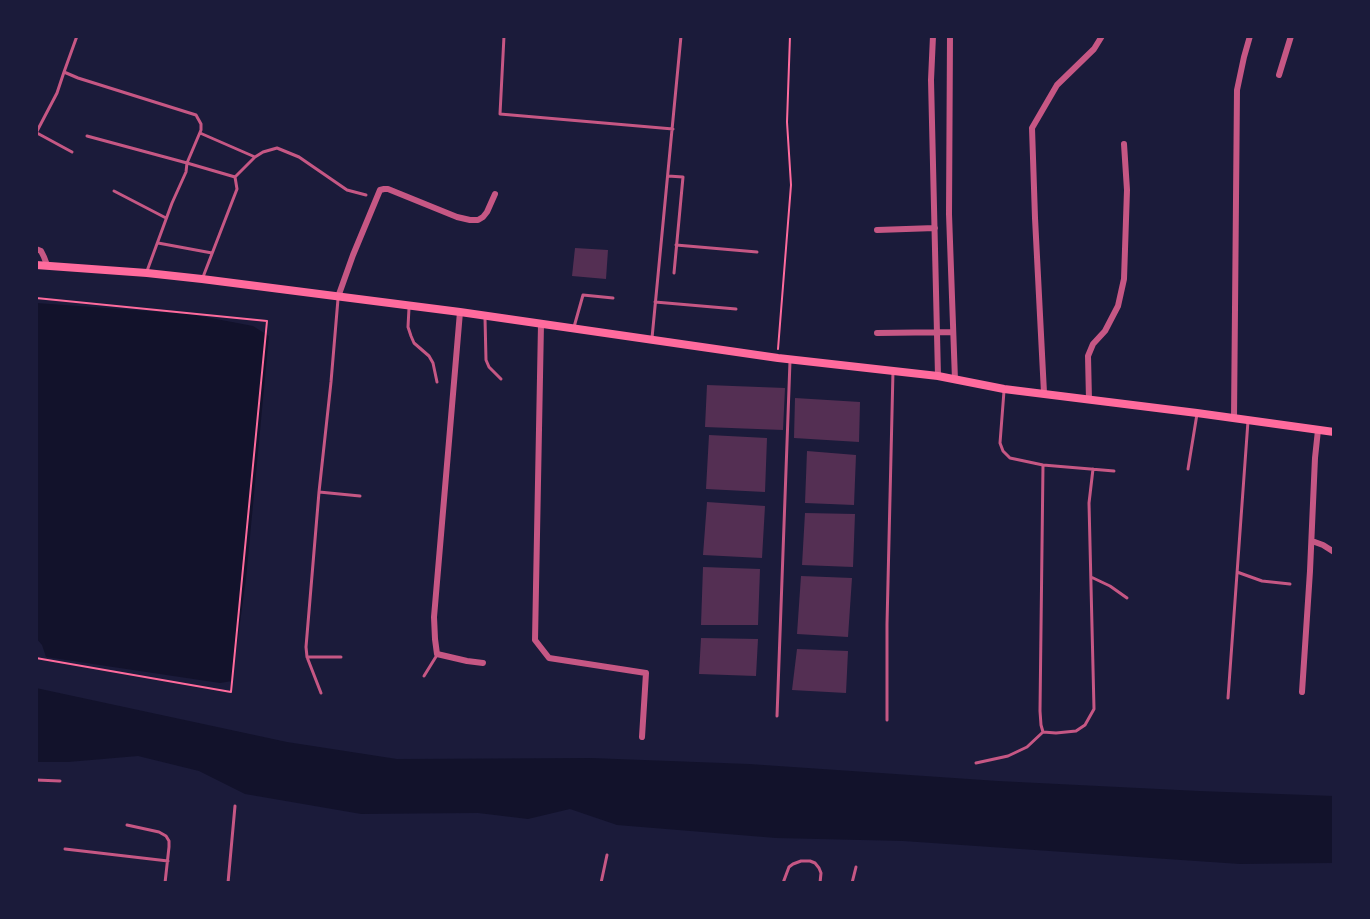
<!DOCTYPE html>
<style>
body{margin:0}
#map{position:relative;width:1370px;height:919px;overflow:hidden;background:#1b1b3a;font-family:"Source Serif 4",serif}
canvas{display:block}
.frame{position:absolute;inset:0;border:38px solid #1b1b3a;pointer-events:none}
</style>
<div id="map">
<canvas width="1370" height="919"></canvas>
<div class="frame"></div>
</div>
<script>
const c = document.querySelector('canvas').getContext('2d');
c.lineJoin = 'round';
function fill(path, color) {
  c.fillStyle = color;
  c.fill(path, 'evenodd');
}
function poly(rows) {
  const path = new Path2D();
  for (const r of rows) {
    path.moveTo(r[0], r[1]);
    for (let i = 2; i < r.length; i += 2) path.lineTo(r[i], r[i + 1]);
  }
  return path;
}
function trace(path, color, width, dash) {
  c.strokeStyle = color;
  c.lineWidth = width;
  c.lineCap = dash ? 'butt' : 'round';
  c.setLineDash(dash || []);
  c.stroke(path);
}
const water = poly([
 [36,303,190,314,253,326,269,336,246,579,232,681,220,683,46,657,42,645,36,638],
 [36,688,287,742,397,759,591,758,749,764,998,781,1199,791,1334,796,1334,863,1240,864,903,841,776,838,617,825,570,809,528,819,478,813,361,814,245,794,199,771,138,756,68,762,36,762]
]);
const building = poly([
 [575,248,608,250,606,279,572,276],
 [707,385,785,388,783,430,705,427],
 [795,398,860,402,859,442,794,438],
 [709,435,767,438,765,492,706,489],
 [807,451,856,455,854,505,805,503],
 [707,502,765,506,762,558,703,555],
 [805,513,855,514,853,567,802,565],
 [703,567,760,569,758,625,701,625],
 [801,576,852,578,848,637,797,634],
 [701,638,758,639,756,676,699,674],
 [797,649,848,651,846,693,792,690]
]);
const path = poly([
 [36,298,267,321,231,692,36,658],
 [778,349,791,185,787,122,790,36]
]);
const service = poly([
 [504,36,500,114,673,129],
 [64,72,78,78,196,115,201,124,201,130,187,163,186,172,172,203,147,271],
 [36,133,57,93,64,72,77,36],
 [37,133,72,152],
 [200,133,255,157],
 [87,136,187,163,235,177],
 [668,176,683,177,674,273],
 [114,191,166,218],
 [158,243,212,253],
 [676,245,757,252],
 [203,277,237,189,235,177,255,157,263,152,277,148,299,157,347,190,366,195],
 [655,302,736,309],
 [409,308,408,327,411,336,414,343,429,356,433,363,437,382],
 [485,318,486,360,489,367,501,379],
 [574,327,583,295,613,298],
 [652,338,681,36],
 [1004,391,1000,443,1003,451,1010,458,1043,465,1114,471],
 [1043,465,1040,711,1041,725,1043,732,1056,733,1076,731,1085,725,1094,709,1089,503,1093,469],
 [1188,469,1197,414],
 [319,492,360,496],
 [1237,572,1262,581,1290,584],
 [1091,577,1110,586,1127,598],
 [307,657,341,657],
 [424,676,437,655],
 [321,693,307,657,306,647,319,492,331,382,338,299],
 [1228,698,1248,421],
 [777,716,790,361],
 [887,720,887,624,893,371],
 [976,763,1008,756,1027,747,1043,732],
 [36,780,60,781],
 [127,825,159,832,166,836,169,841,169,847,165,883],
 [65,849,168,861],
 [228,883,235,806],
 [601,883,607,855],
 [783,883,789,867,793,864,801,861,810,861,815,863,819,868,821,873,820,883],
 [852,883,856,867]
]);
const minor = poly([
 [933,36,931,80,938,376],
 [950,36,949,214,955,380],
 [1279,75,1291,36],
 [877,230,935,228],
 [36,249,41,251,44,257,47,265],
 [338,297,353,255,380,190,384,189,388,189,457,217,470,220,478,220,483,217,487,212,495,194],
 [460,312,434,617,435,639,437,654,467,661,483,663],
 [541,324,535,640,549,658,646,673,642,737],
 [877,333,953,332],
 [1044,393,1035,218,1032,128,1057,85,1094,49,1102,36],
 [1089,400,1088,356,1093,344,1105,331,1118,306,1124,279,1127,190,1124,144],
 [1234,418,1237,90,1244,57,1250,36],
 [1312,541,1323,545,1334,552],
 [1302,692,1310,571,1315,458,1318,430]
]);
const secondary = poly([
 [36,265,147,273,202,279,460,312,778,358,938,376,1004,389,1197,413,1334,432]
]);
fill(water, '#12122b');
fill(building, '#542f53');
trace(path, '#ff6b9d', 2);
trace(service, '#c65784', 3);
trace(minor, '#c65784', 6);
trace(secondary, '#ff6b9d', 8);
</script>
